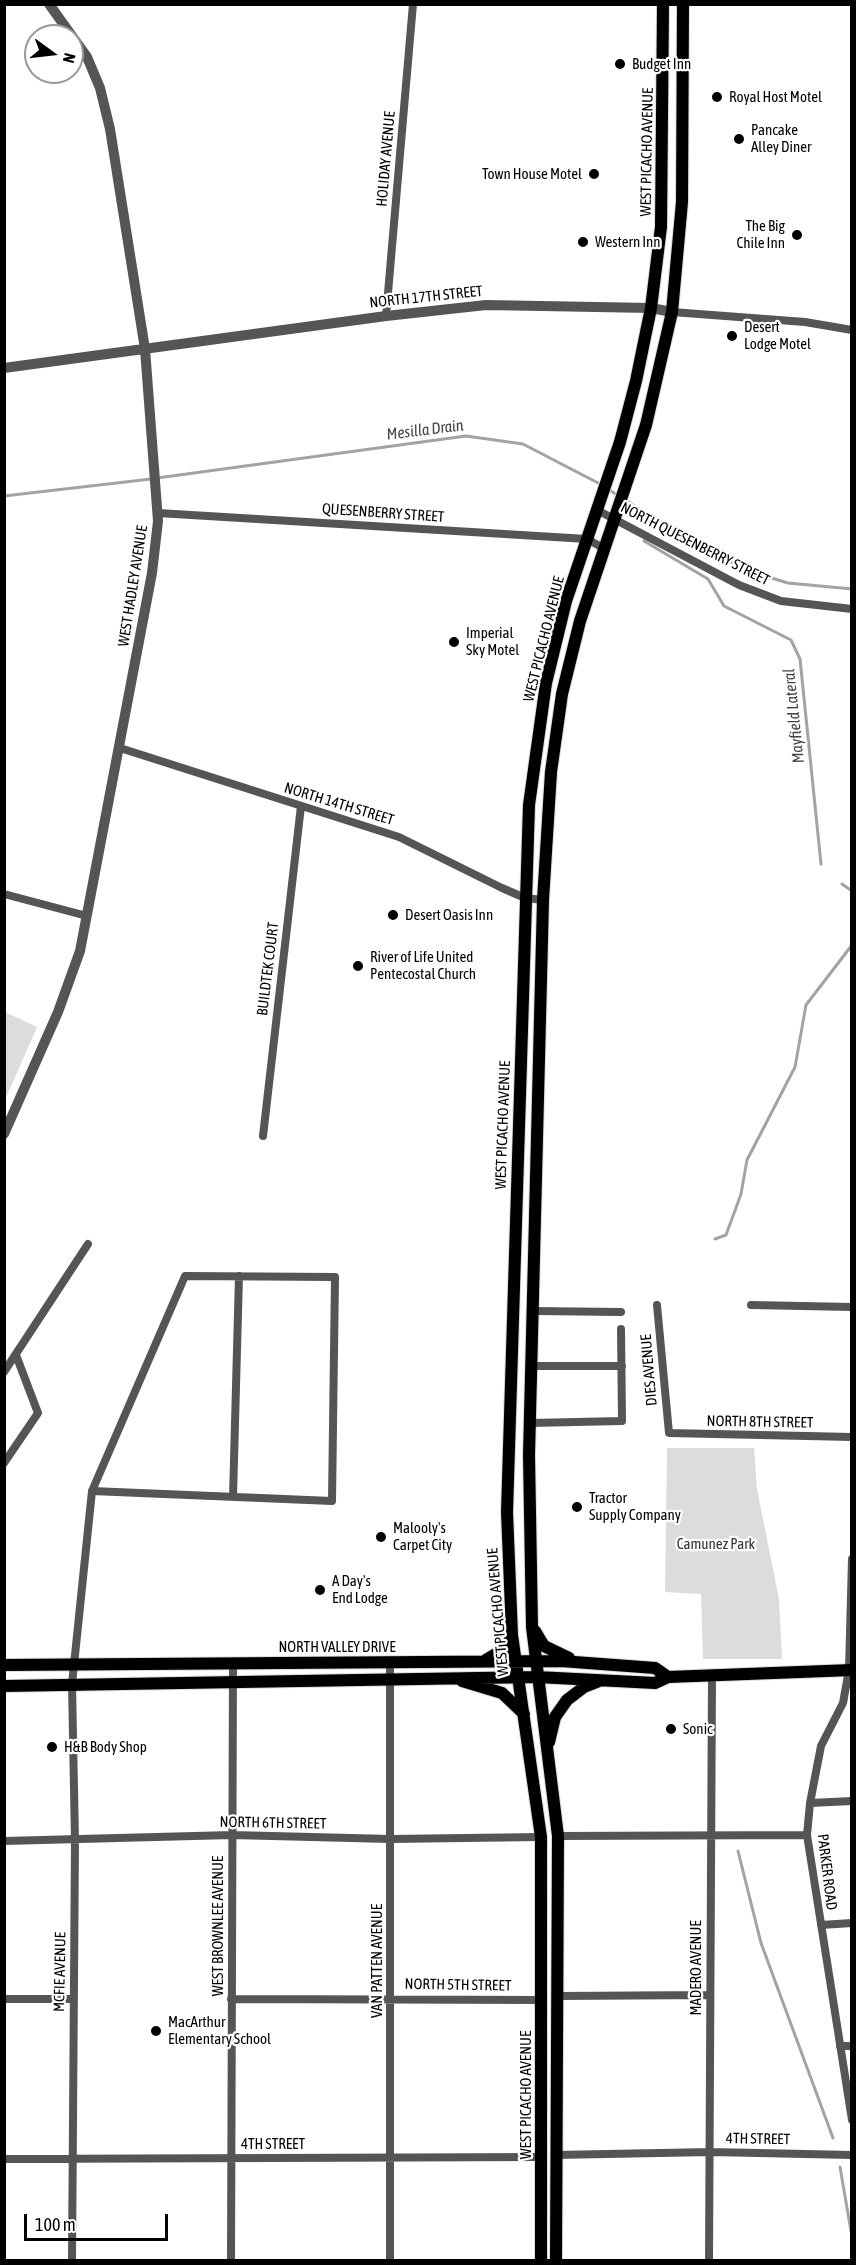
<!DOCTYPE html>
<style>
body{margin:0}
#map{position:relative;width:856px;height:2265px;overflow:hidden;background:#fff;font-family:"Asap Condensed",sans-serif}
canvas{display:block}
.frame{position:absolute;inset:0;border:6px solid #000;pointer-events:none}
.north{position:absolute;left:24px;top:24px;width:60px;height:60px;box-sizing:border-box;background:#fff;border:2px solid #999;border-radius:50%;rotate:105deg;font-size:16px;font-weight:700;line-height:24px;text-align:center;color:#000}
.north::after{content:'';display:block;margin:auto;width:21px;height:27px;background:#000;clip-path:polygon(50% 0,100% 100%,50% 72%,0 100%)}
.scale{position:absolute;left:24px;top:2214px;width:144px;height:27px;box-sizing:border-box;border:3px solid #000;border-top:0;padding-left:8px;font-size:18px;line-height:21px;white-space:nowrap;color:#000;-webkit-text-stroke:4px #fff;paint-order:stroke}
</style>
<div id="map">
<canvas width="856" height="2265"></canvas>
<div class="frame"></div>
<div class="north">N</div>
<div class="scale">100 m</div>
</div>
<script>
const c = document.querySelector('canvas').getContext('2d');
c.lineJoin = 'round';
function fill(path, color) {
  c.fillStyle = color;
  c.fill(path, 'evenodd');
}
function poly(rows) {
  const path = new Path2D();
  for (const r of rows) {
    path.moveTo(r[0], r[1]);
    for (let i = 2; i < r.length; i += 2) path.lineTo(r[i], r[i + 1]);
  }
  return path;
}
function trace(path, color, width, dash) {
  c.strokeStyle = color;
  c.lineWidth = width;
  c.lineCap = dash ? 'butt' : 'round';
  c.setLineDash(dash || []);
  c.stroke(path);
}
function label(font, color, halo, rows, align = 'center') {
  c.font = font + ' "Asap Condensed",sans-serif';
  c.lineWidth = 4.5;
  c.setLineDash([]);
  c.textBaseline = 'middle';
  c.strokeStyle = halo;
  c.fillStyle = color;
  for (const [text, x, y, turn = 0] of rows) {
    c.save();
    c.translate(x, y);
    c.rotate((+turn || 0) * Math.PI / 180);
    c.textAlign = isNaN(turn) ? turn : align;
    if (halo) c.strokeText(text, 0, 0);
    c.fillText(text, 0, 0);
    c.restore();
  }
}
const green = poly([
 [5,1012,37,1027,5,1100],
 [667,1448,754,1448,757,1489,779,1599,782,1659,703,1659,701,1594,665,1592]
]);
const stream = poly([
 [157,478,466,436,523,444,602,485],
 [608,489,620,497],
 [4,496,151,479],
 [625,500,708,551,752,572,788,583,852,589],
 [644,541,708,579,724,606,791,640,800,659,821,864],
 [842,884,852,891],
 [715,1239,726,1235,741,1194,747,1160,795,1067,806,1005,852,945],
 [738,1851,761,1943,833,2138],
 [840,2167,852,2237]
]);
const minor = poly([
 [672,312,805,322,852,330],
 [386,316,413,4],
 [597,510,739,585,781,601,852,609],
 [158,513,587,539,605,549],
 [120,748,399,837,502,888,525,898,543,900],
 [4,894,87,916],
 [263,1136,301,806],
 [657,1305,669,1433,852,1437],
 [751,1305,852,1307],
 [533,1311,621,1312],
 [532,1366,622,1366],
 [4,1372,88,1244],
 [530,1423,622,1421,621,1329],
 [4,1463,38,1413,16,1355],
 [233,1497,239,1276],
 [852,1559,849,1670,843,1703,821,1746,810,1803,807,1835,852,2120],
 [390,1661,390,2260],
 [810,1803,852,1801],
 [558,1836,807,1835],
 [4,1841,232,1835,390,1839,541,1837],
 [821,1925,852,1923],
 [558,1996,709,1995],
 [4,1999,73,1999],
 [231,1999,541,2000],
 [840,2046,852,2046],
 [555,2155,711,2152,852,2155],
 [4,2159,541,2157],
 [72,2260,75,1841,72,1684,92,1491,185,1276,335,1277,332,1501,92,1491],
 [231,2260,233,1663],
 [709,2260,712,1676]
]);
const tertiary = poly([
 [4,368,386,316,486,305,651,308,672,312],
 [4,1134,58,1012,80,951,152,573,158,521,145,349,110,129,100,88,87,57,49,4]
]);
const primary = poly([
 [535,1631,544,1646,569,1658],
 [486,1660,506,1648,512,1635],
 [4,1665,561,1661,655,1668,668,1677],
 [462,1681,502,1693,524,1714],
 [4,1686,537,1677,655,1683,668,1677,852,1670],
 [549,1742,555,1717,567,1700,584,1687,597,1682],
 [541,2260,541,1837,512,1635,507,1512,529,805,546,683,566,601,620,442,636,381,651,308,661,227,663,4],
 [556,2260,558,1836,532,1627,529,1455,543,900,551,772,562,694,580,621,646,425,672,312,682,202,683,4]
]);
const markers = [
 [620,64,6,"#000"],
 [717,97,6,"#000"],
 [739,139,6,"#000"],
 [594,174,6,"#000"],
 [797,235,6,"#000"],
 [583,242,6,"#000"],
 [732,336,6,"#000"],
 [454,642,6,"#000"],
 [393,915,6,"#000"],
 [358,966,6,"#000"],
 [577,1507,6,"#000"],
 [381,1537,6,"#000"],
 [320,1590,6,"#000"],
 [671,1729,6,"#000"],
 [52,1747,6,"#000"],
 [156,2031,6,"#000"]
];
const poiNames = [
 ["Budget Inn",632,64],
 ["Royal Host Motel",729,97],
 ["Pancake",751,130],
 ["Alley Diner",751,147],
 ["Town House Motel",582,174,"right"],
 ["The Big",785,226,"right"],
 ["Chile Inn",785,243,"right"],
 ["Western Inn",595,242],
 ["Desert",744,327],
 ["Lodge Motel",744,344],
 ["Imperial",466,633],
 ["Sky Motel",466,650],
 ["Desert Oasis Inn",405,915],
 ["River of Life United",370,957],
 ["Pentecostal Church",370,974],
 ["Tractor",589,1498],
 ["Supply Company",589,1515],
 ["Malooly's",393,1528],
 ["Carpet City",393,1545],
 ["A Day's",332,1581],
 ["End Lodge",332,1598],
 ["Sonic",683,1729],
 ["H&B Body Shop",64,1747],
 ["MacArthur",168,2022],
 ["Elementary School",168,2039]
];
const streetNames = [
 ["WEST PICACHO AVENUE",647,152,-89],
 ["HOLIDAY AVENUE",386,159,-85],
 ["NORTH 17TH STREET",426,297,-6],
 ["QUESENBERRY STREET",383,513,4],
 ["NORTH QUESENBERRY STREET",695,544,27],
 ["WEST HADLEY AVENUE",133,586,-81],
 ["WEST PICACHO AVENUE",544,639,-76],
 ["NORTH 14TH STREET",339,804,17],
 ["BUILDTEK COURT",268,969,-83],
 ["WEST PICACHO AVENUE",503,1125,-88],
 ["DIES AVENUE",649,1370,-95],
 ["NORTH 8TH STREET",760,1422,1],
 ["WEST PICACHO AVENUE",498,1612,-95],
 ["NORTH VALLEY DRIVE",337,1647],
 ["NORTH 6TH STREET",273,1823,1],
 ["PARKER ROAD",827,1872,83],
 ["WEST BROWNLEE AVENUE",218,1926,-90],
 ["VAN PATTEN AVENUE",377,1961,-90],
 ["MADERO AVENUE",696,1968,-90],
 ["MCFIE AVENUE",60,1972,-89],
 ["NORTH 5TH STREET",458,1985,1],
 ["WEST PICACHO AVENUE",526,2095,-90],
 ["4TH STREET",758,2139,1],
 ["4TH STREET",273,2144]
];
const parkNames = [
 ["Camunez Park",716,1544]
];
const waterNames = [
 ["Mesilla Drain",425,430,-7],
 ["Mayfield Lateral",794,716,-96]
];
fill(green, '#dcdcdc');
trace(stream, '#a3a3a3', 3);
trace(primary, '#dbdbdb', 14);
trace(minor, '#555', 8);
trace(tertiary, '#555', 10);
trace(primary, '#000', 12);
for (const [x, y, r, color] of markers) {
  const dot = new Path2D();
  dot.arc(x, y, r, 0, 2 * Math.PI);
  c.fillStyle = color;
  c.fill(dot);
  trace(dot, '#fff', 2);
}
label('15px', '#000', '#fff', poiNames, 'left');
label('15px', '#000', '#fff', streetNames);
label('15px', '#333', '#fff', parkNames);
label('italic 16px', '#444', '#fff', waterNames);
</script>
